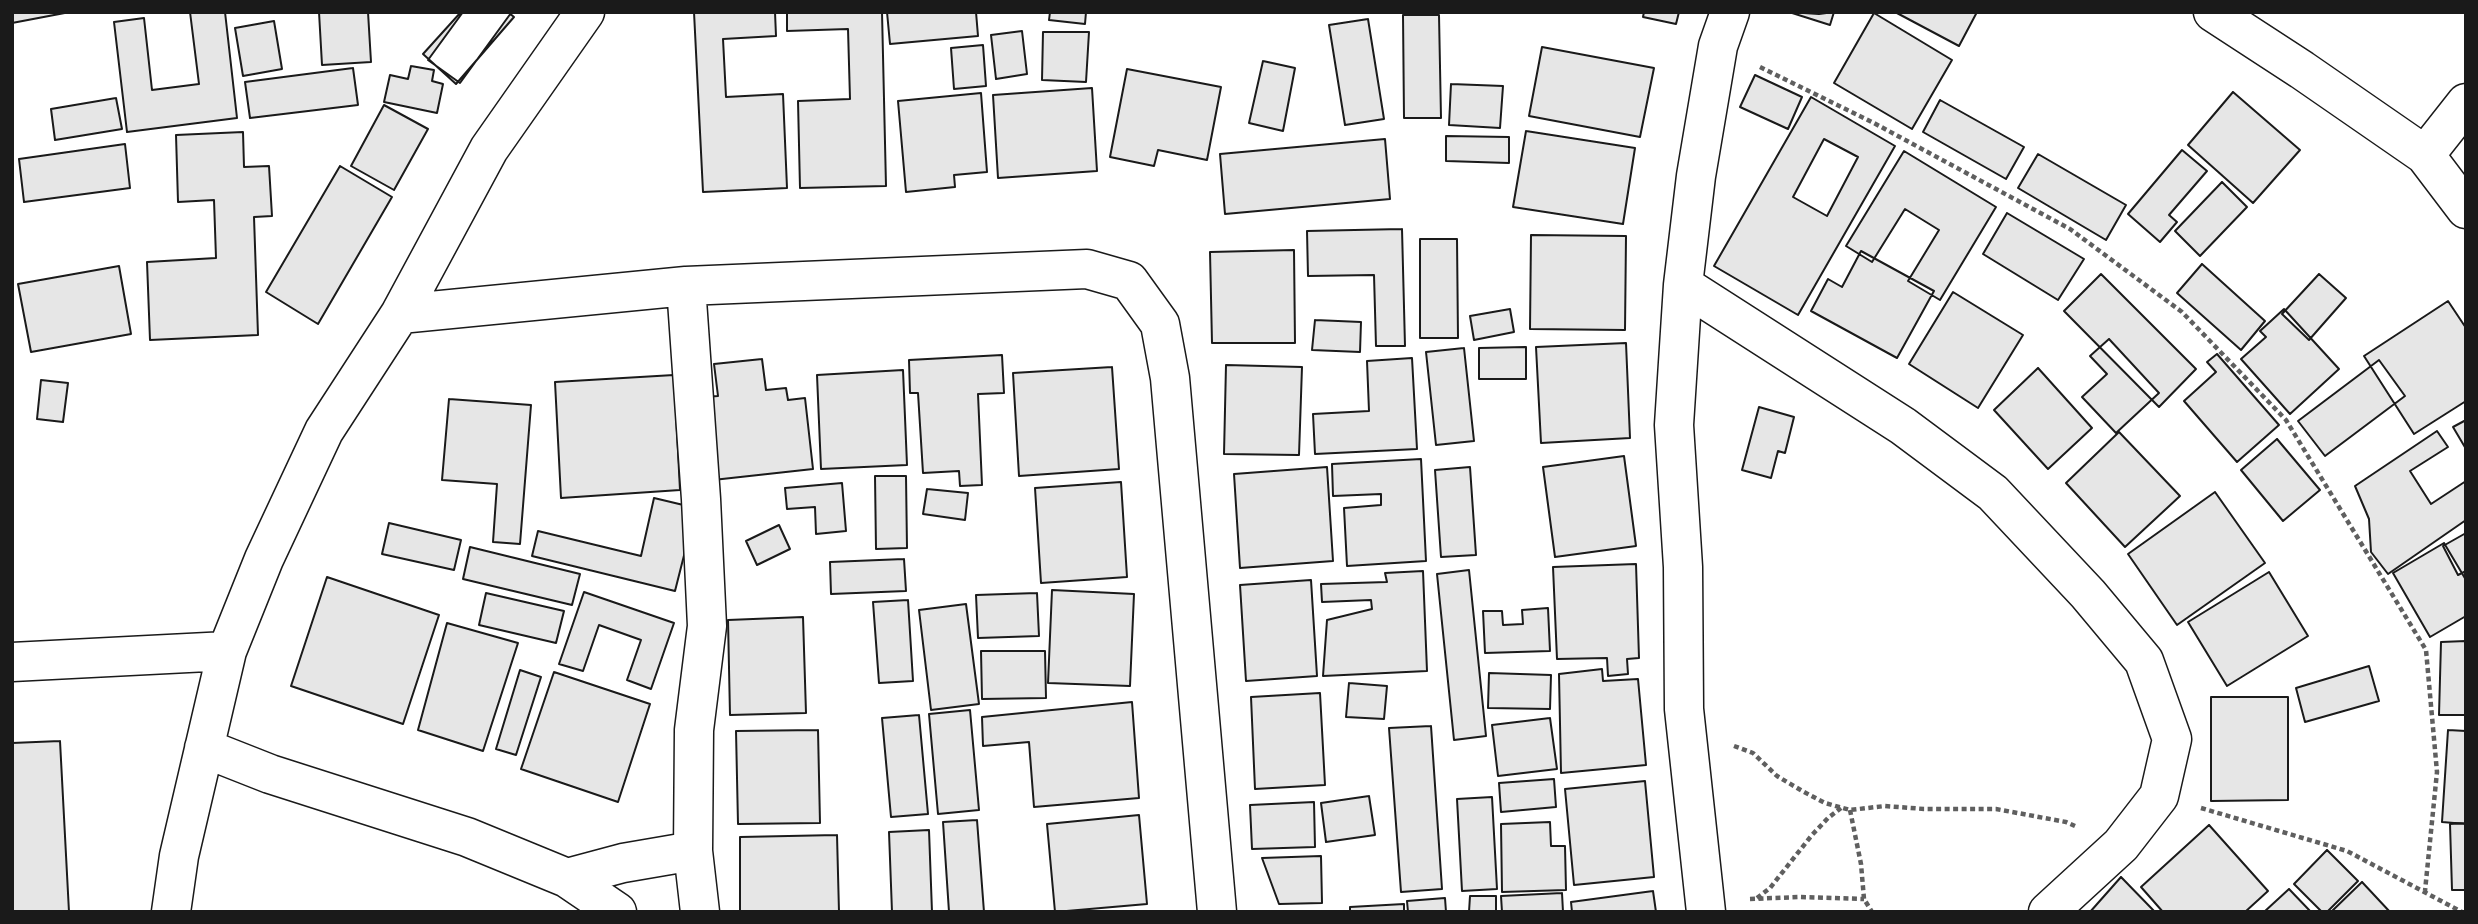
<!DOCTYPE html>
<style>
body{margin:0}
#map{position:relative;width:2478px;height:924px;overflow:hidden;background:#fff;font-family:"DejaVu Sans",sans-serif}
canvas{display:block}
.frame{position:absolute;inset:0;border:14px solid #1a1a1a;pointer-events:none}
</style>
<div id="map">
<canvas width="2478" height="924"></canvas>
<div class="frame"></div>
</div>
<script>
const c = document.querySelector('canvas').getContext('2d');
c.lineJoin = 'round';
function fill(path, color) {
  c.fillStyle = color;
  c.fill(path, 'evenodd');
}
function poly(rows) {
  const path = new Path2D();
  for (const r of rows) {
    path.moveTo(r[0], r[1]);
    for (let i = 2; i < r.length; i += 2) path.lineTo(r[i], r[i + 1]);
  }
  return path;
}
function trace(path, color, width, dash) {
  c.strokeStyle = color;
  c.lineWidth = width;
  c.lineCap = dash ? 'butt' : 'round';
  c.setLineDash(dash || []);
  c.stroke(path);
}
const building = poly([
 [12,12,70,12,12,23,12,12],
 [190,12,225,12,237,118,127,132,114,22,144,18,152,90,199,84,190,12],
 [319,12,368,12,371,62,322,65,319,12],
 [461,12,508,12,514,17,456,84,423,54,461,12],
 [463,12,511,13,460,83,428,60,463,12],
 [694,12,775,12,776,36,723,39,726,97,783,94,787,188,703,192,694,12],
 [787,12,882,12,886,186,800,188,798,101,850,99,848,29,787,31,787,12],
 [887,12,976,12,978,36,890,44,887,12],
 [1050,12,1086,12,1085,24,1049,20,1050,12],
 [1644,12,1679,12,1676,24,1643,17,1644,12],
 [1789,12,1819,14,1834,12,1830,25,1789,12],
 [1895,12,1977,12,1959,46,1895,12],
 [1874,13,1952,60,1912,129,1834,83,1874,13],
 [1403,15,1439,15,1441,118,1404,118,1403,15],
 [1368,19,1384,119,1345,125,1329,25,1368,19],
 [274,21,282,69,243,76,235,28,274,21],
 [1022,31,1027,74,996,79,991,35,1022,31],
 [1043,32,1089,32,1086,82,1042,80,1043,32],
 [983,45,986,86,954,89,951,48,983,45],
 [1542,47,1654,68,1640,137,1529,116,1542,47],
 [1263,61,1295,68,1283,131,1249,123,1263,61],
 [411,66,434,70,432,81,443,84,437,113,384,102,390,75,408,79,411,66],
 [353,68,358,105,250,118,245,82,353,68],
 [1127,69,1221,87,1207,160,1158,150,1154,166,1110,157,1127,69],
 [1755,75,1802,97,1788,129,1740,107,1755,75],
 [1451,84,1503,86,1500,128,1449,125,1451,84],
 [1092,88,1097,171,998,178,993,95,1092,88],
 [2233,92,2300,150,2253,203,2188,145,2233,92],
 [981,93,987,172,954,175,955,187,906,192,898,101,981,93],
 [1811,97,1895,146,1798,315,1714,266,1811,97],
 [1824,139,1858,157,1827,216,1793,197,1824,139],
 [116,98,122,129,55,140,51,109,116,98],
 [1940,100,2024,147,2006,179,1923,132,1940,100],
 [384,105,428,129,394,190,351,166,384,105],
 [1526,131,1635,148,1623,224,1513,207,1526,131],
 [243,132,244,167,269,166,272,216,254,217,258,335,150,340,147,262,216,258,214,200,178,202,176,135,243,132],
 [1446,136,1509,137,1509,163,1446,161,1446,136],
 [1385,139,1390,199,1225,214,1220,154,1385,139],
 [125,144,130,188,24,202,19,159,125,144],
 [2182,150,2207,171,2169,215,2177,222,2160,242,2128,214,2182,150],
 [1904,151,1996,207,1940,300,1908,281,1939,230,1905,209,1872,262,1846,246,1904,151],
 [2038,154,2126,205,2106,240,2018,188,2038,154],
 [340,166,392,197,318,324,266,292,340,166],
 [2222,182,2247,207,2200,256,2175,231,2222,182],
 [2007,213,2084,259,2058,300,1983,254,2007,213],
 [1402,229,1405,346,1376,346,1374,275,1308,276,1307,231,1402,229],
 [1531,235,1626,236,1625,330,1530,329,1531,235],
 [1420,239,1457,239,1458,338,1420,338,1420,239],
 [1294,250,1295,343,1212,343,1210,252,1294,250],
 [1861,251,1934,291,1897,358,1811,311,1828,279,1842,287,1861,251],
 [2202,264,2265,321,2241,350,2177,293,2202,264],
 [119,266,131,334,31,352,18,284,119,266],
 [2101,274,2196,369,2159,407,2064,311,2101,274],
 [2319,274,2346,298,2309,340,2282,314,2319,274],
 [1953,292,2023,335,1978,408,1909,364,1953,292],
 [2448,301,2466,328,2466,401,2414,434,2364,356,2448,301],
 [1510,309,1514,332,1474,340,1470,316,1510,309],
 [2284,309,2339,369,2290,414,2241,359,2266,337,2260,331,2284,309],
 [1315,320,1361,322,1360,352,1312,350,1315,320],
 [2109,339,2159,393,2116,433,2082,397,2107,374,2090,356,2109,339],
 [1626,343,1630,438,1541,443,1536,347,1626,343],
 [1526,347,1526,379,1479,379,1479,348,1526,347],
 [1464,348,1474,441,1436,445,1426,352,1464,348],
 [2217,354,2279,425,2237,462,2184,401,2216,372,2207,362,2217,354],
 [1002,355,1004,393,978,394,982,485,960,486,959,471,923,473,918,393,910,393,909,360,1002,355],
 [1412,358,1417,449,1315,454,1313,414,1369,411,1367,361,1412,358],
 [762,359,766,390,786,388,788,400,805,398,813,469,713,480,704,397,718,396,714,364,762,359],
 [2379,360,2405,396,2325,456,2298,421,2379,360],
 [1226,365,1302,367,1299,455,1224,454,1226,365],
 [1112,367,1119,469,1019,476,1013,373,1112,367],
 [2038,368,2092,428,2048,469,1994,410,2038,368],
 [903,370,907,465,821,469,817,375,903,370],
 [674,375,680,490,561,498,555,382,674,375],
 [41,380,68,383,63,422,37,419,41,380],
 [449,399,531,405,520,544,493,542,497,484,442,480,449,399],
 [1759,407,1794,417,1785,453,1778,451,1771,478,1742,470,1759,407],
 [2466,420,2466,449,2453,427,2466,420],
 [2437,431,2448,447,2410,471,2431,504,2466,481,2466,520,2388,574,2371,552,2369,519,2355,486,2437,431],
 [2119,432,2180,496,2125,547,2066,483,2119,432],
 [2277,439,2320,490,2283,521,2241,470,2277,439],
 [1624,456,1636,546,1555,557,1543,467,1624,456],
 [1421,459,1426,561,1347,566,1344,508,1381,505,1381,494,1333,496,1332,464,1421,459],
 [1327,467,1333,561,1240,568,1234,474,1327,467],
 [1470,467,1476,555,1441,557,1435,470,1470,467],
 [875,476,906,476,907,548,876,549,875,476],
 [1121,482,1127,577,1041,583,1035,488,1121,482],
 [842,483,846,531,816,534,815,507,787,509,785,488,842,483],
 [927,489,968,493,965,520,923,514,927,489],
 [2215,492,2265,563,2177,625,2128,554,2215,492],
 [654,498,696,508,675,591,532,556,538,531,641,556,654,498],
 [389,523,461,540,454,570,382,554,389,523],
 [779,525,790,549,757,565,746,541,779,525],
 [2466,533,2466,571,2458,575,2443,546,2466,533],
 [2444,543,2466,580,2466,616,2430,637,2393,573,2444,543],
 [470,547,580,574,572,605,463,579,470,547],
 [904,559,906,591,831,594,830,562,904,559],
 [1636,564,1639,658,1627,659,1628,674,1608,676,1607,658,1557,659,1553,567,1636,564],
 [1469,570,1486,736,1454,740,1437,574,1469,570],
 [1423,571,1427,671,1323,676,1327,620,1372,609,1371,600,1322,602,1321,584,1387,582,1385,573,1423,571],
 [2269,572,2308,636,2227,686,2188,622,2269,572],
 [327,577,439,615,403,724,291,686,327,577],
 [1311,580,1317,676,1246,681,1240,585,1311,580],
 [1052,590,1134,594,1130,686,1048,683,1052,590],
 [584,592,674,623,651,689,627,680,641,640,599,625,583,671,559,664,584,592],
 [486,593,564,611,556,643,479,625,486,593],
 [1037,593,1039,636,978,638,976,595,1037,593],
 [908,600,913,681,879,683,873,602,908,600],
 [966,604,979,704,931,710,919,610,966,604],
 [1548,608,1550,651,1485,653,1483,611,1502,611,1503,625,1523,624,1522,610,1548,608],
 [803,617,806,713,730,715,728,620,803,617],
 [447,623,518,643,483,751,418,730,447,623],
 [2466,641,2466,715,2439,715,2441,642,2466,641],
 [981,651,1045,651,1046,698,982,699,981,651],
 [2369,666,2379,701,2305,722,2296,688,2369,666],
 [1602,669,1603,681,1638,679,1646,765,1561,773,1559,674,1602,669],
 [520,670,541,677,516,755,496,749,520,670],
 [554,672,650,704,618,802,521,769,554,672],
 [1489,673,1551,675,1550,709,1488,708,1489,673],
 [1349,683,1387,686,1384,719,1346,717,1349,683],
 [1320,693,1325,785,1255,789,1251,697,1320,693],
 [2211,697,2288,697,2288,800,2211,801,2211,697],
 [1132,702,1139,798,1034,807,1029,742,983,746,982,717,1132,702],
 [970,710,979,810,938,814,929,714,970,710],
 [919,715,928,814,891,817,882,718,919,715],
 [1550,718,1557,769,1498,776,1492,725,1550,718],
 [1431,726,1442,889,1401,892,1389,728,1431,726],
 [818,730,820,823,738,824,736,731,818,730],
 [2448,730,2466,731,2466,824,2442,822,2448,730],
 [60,741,69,912,12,912,12,743,60,741],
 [1554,779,1556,807,1501,812,1499,783,1554,779],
 [1645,781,1654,877,1574,885,1565,789,1645,781],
 [1369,796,1375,835,1326,842,1321,803,1369,796],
 [1492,797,1497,889,1462,891,1457,799,1492,797],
 [1314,802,1315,847,1252,849,1250,805,1314,802],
 [1139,815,1147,904,1055,912,1047,824,1139,815],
 [977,820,984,912,949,912,943,822,977,820],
 [1550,822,1551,846,1565,846,1566,890,1502,892,1501,824,1550,822],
 [2466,823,2466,890,2452,890,2450,824,2466,823],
 [2209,825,2268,891,2245,912,2163,912,2141,887,2209,825],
 [929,830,932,912,892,912,889,832,929,830],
 [837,835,839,912,740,912,740,837,837,835],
 [2327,850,2358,881,2327,912,2322,912,2294,884,2327,850],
 [1321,856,1322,903,1279,904,1262,858,1321,856],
 [2121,877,2155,912,2090,912,2121,877],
 [2362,882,2390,912,2331,912,2362,882],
 [2289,889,2311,912,2264,912,2289,889],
 [1653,891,1656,912,1572,912,1571,902,1653,891],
 [1562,893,1563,912,1502,912,1501,896,1562,893],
 [1470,896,1496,896,1496,912,1469,912,1470,896],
 [1445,898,1446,912,1408,912,1407,901,1445,898],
 [1404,904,1404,912,1350,912,1350,907,1404,904]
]);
const path = poly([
 [1760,67,1872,122,2070,229,2182,312,2286,420,2426,650,2437,772,2425,891],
 [1734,746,1753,753,1777,776,1804,792,1825,803,1850,810,1885,806,1924,809,1996,809,2066,822,2075,826],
 [2201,808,2347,851,2462,912],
 [1850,810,1861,864,1864,899,1872,912],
 [1757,898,1770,888,1812,835,1828,818,1841,808],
 [1750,899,1800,897,1864,899]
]);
const street = poly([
 [2213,12,2302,70,2425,155,2466,209],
 [2425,155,2466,103],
 [1683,285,1903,426,1993,493,2088,594,2144,661,2172,739,2159,796,2121,845,2048,912],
 [686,286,701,499,707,626,694,730,693,851,700,912],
 [400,314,686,286,1087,269,1129,281,1160,324,1170,378,1217,912],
 [12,662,227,651],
 [204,748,270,774,467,837,567,878,617,912],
 [567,878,623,863,693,851],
 [171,912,179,856,227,651,264,559,324,431,400,314,489,149,585,12],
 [1706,912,1684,709,1683,567,1674,425,1683,285,1696,176,1718,46,1730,12]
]);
fill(building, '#e6e6e6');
trace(building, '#1a1a1a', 2);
trace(street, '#1a1a1a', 41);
trace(path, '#5f5f5f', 4.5, [5, 3.5]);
trace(street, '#fff', 38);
</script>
